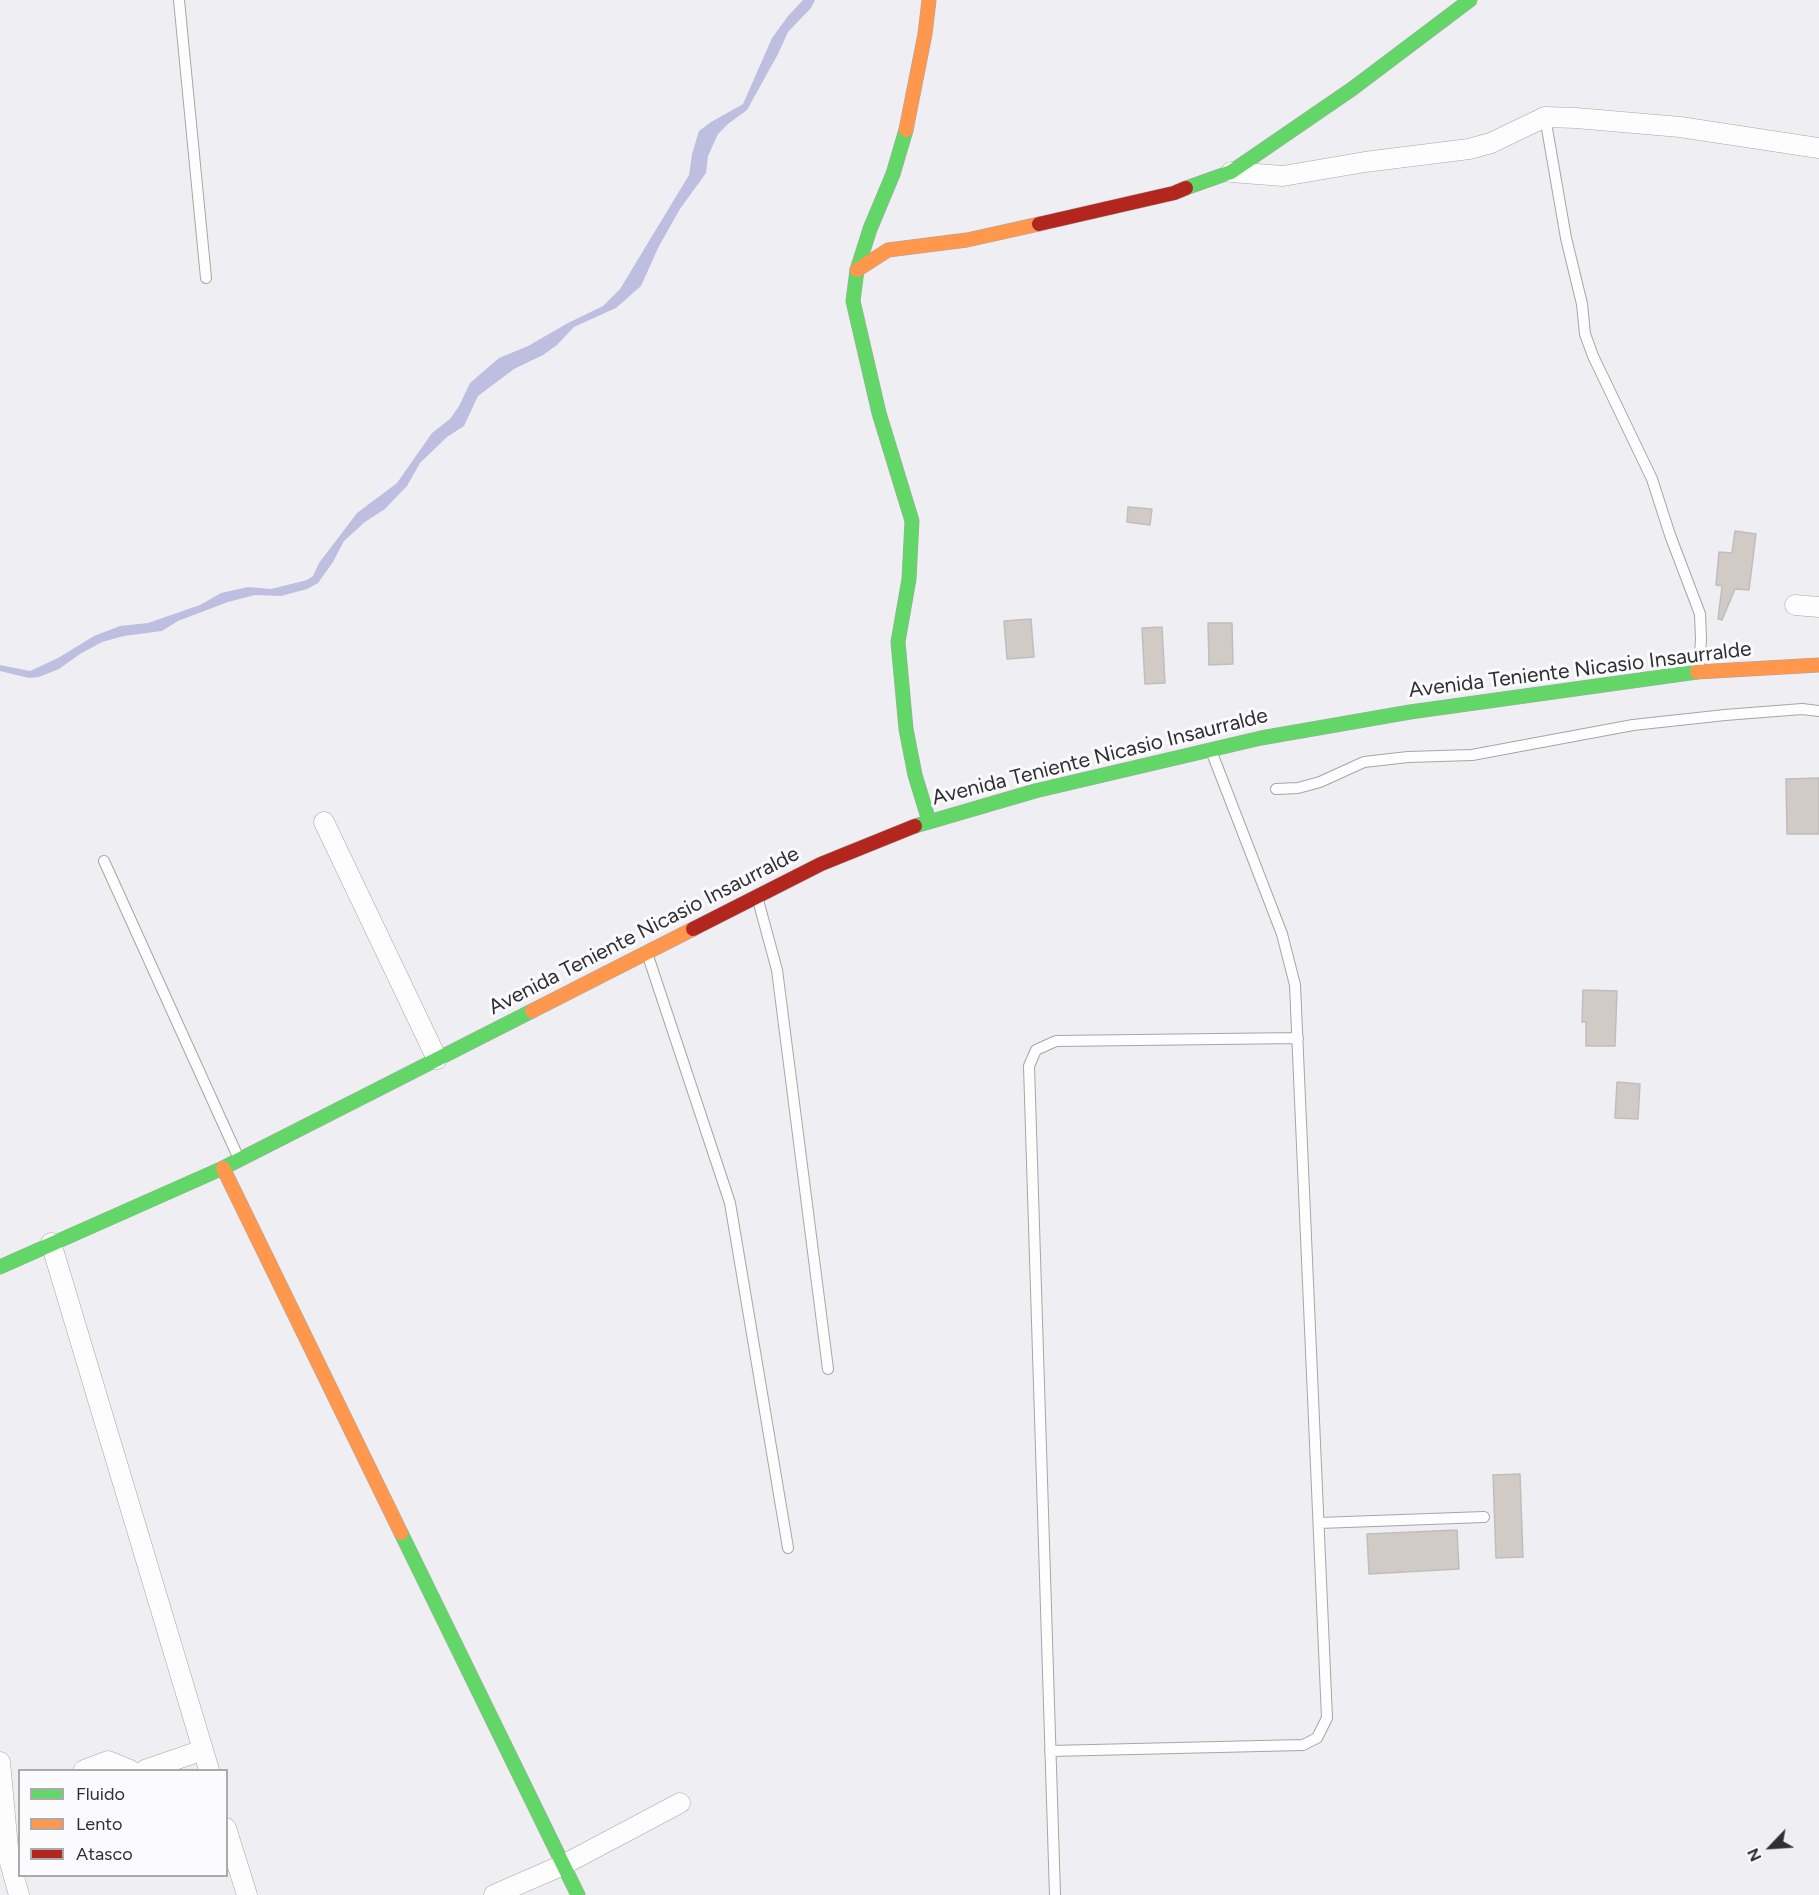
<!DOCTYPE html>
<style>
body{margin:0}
#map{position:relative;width:1819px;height:1895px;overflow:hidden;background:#efeff3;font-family:Figtree,sans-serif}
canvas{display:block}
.legend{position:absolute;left:18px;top:1769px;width:210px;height:108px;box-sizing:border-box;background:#fbfbfe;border:2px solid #aaaaad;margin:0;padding:8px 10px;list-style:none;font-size:18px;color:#303033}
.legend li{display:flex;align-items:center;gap:12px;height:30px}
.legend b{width:30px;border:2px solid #aaaaad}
.north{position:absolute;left:1741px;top:1817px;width:60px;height:60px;-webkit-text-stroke:4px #fbfbfe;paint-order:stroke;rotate:245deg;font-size:16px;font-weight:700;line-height:24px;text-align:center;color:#303033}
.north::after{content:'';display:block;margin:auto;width:21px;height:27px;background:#303033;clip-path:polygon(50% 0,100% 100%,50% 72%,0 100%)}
</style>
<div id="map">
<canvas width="1819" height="1895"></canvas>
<ul class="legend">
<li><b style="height:8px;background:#63d668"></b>Fluido</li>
<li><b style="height:8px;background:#ff974d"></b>Lento</li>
<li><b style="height:8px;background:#b3261e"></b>Atasco</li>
</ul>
<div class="north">N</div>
</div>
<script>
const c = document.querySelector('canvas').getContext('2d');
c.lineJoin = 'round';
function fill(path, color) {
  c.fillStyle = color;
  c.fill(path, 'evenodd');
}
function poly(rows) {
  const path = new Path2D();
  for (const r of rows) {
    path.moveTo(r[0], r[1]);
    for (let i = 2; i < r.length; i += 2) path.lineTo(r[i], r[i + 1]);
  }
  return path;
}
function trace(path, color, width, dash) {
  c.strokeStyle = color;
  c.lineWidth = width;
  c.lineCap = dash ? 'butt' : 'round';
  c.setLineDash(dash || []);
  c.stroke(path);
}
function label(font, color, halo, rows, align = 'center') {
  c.font = font + ' Figtree,sans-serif';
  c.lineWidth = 6;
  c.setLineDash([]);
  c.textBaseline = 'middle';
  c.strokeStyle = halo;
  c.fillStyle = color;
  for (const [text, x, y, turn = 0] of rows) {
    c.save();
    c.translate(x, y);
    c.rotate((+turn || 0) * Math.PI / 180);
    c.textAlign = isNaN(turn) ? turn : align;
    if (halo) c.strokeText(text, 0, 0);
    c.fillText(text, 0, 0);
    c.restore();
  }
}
const water = poly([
 [803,0,815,0,811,8,788,32,778,54,747,110,728,124,718,134,708,156,706,173,680,209,659,246,641,286,616,308,574,327,557,345,543,355,514,369,478,396,464,426,447,437,420,463,407,486,385,509,365,522,344,541,333,562,318,583,307,589,281,596,255,595,228,602,178,621,162,631,124,636,102,642,80,654,59,669,39,677,29,678,0,671,0,665,30,671,58,658,94,636,120,626,148,623,200,605,221,593,248,587,271,589,307,580,313,576,319,563,357,513,397,483,432,433,450,419,459,406,470,383,499,358,528,346,568,323,603,306,620,289,689,175,692,154,699,131,711,122,743,104,772,38,788,16]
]);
const building = poly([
 [1128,507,1152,509,1150,525,1127,522,1128,507],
 [1735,531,1756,534,1749,590,1735,589,1722,620,1718,619,1722,586,1716,585,1719,552,1732,553,1735,531],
 [1031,619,1034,657,1007,659,1004,621,1031,619],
 [1208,623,1232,623,1233,664,1209,665,1208,623],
 [1162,627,1165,683,1145,684,1142,628,1162,627],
 [1819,778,1819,834,1787,834,1786,779,1819,778],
 [1583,990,1617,991,1615,1046,1586,1046,1586,1022,1582,1022,1583,990],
 [1617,1082,1640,1084,1638,1119,1615,1118,1617,1082],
 [1520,1474,1523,1557,1496,1558,1493,1475,1520,1474],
 [1457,1530,1459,1569,1369,1574,1367,1534,1457,1530]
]);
const lane = poly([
 [179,0,206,278],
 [1545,117,1566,238,1582,304,1585,334,1593,356,1652,479,1670,535,1700,614,1701,639,1699,669],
 [1276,789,1298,788,1320,782,1364,762,1408,757,1472,755,1633,725,1725,715,1802,709,1819,711],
 [104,861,239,1159],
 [758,900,777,970,828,1369],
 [648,956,730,1203,788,1548],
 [1319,1523,1484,1517],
 [1050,1751,1303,1745,1317,1738,1327,1718,1295,985,1282,934,1212,753],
 [1055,1895,1029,1066,1036,1050,1056,1041,1298,1038]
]);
const street = poly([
 [1231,172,1283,176,1365,162,1469,149,1491,143,1545,117,1576,118,1680,127,1819,148],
 [1795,605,1819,607],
 [324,822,437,1059],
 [51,1243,209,1770],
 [0,1762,9,1859,19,1895],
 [84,1770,108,1761,130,1770],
 [145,1770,203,1750],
 [226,1828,247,1895],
 [494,1895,563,1865,680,1803]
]);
const fast = poly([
 [906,130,893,174,870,229,857,270,853,301,879,413,912,521,909,579,898,642,906,729,915,775,929,821],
 [1186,188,1231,172,1352,89,1470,0],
 [915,826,1035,791,1261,738,1410,712,1697,672],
 [0,1267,223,1168,532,1011],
 [401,1533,578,1895]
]);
const slow = poly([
 [906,130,925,34,929,0],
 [857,270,888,250,967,240,1039,224],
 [1697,672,1819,665],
 [532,1011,693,929],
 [223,1168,401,1533]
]);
const jam = poly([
 [1039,224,1174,193,1186,188],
 [693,929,821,864,915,826]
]);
const streetNames = [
 ["Avenida Teniente Nicasio Insaurralde",1580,670,-7],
 ["Avenida Teniente Nicasio Insaurralde",1100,757,-14],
 ["Avenida Teniente Nicasio Insaurralde",644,931,-27]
];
fill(water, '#bebfe0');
fill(building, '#d2cac5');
trace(building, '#bfbebf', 1.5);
trace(lane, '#a6a6a9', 12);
trace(street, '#a6a6a9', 21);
trace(fast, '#a6a6a9', 15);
trace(slow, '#a6a6a9', 15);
trace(jam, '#a6a6a9', 15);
trace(lane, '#fdfdfd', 10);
trace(street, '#fdfdfd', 20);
trace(fast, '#63d668', 14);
trace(slow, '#ff974d', 14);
trace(jam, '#b3261e', 14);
label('21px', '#303033', '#fbfbfe', streetNames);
</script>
